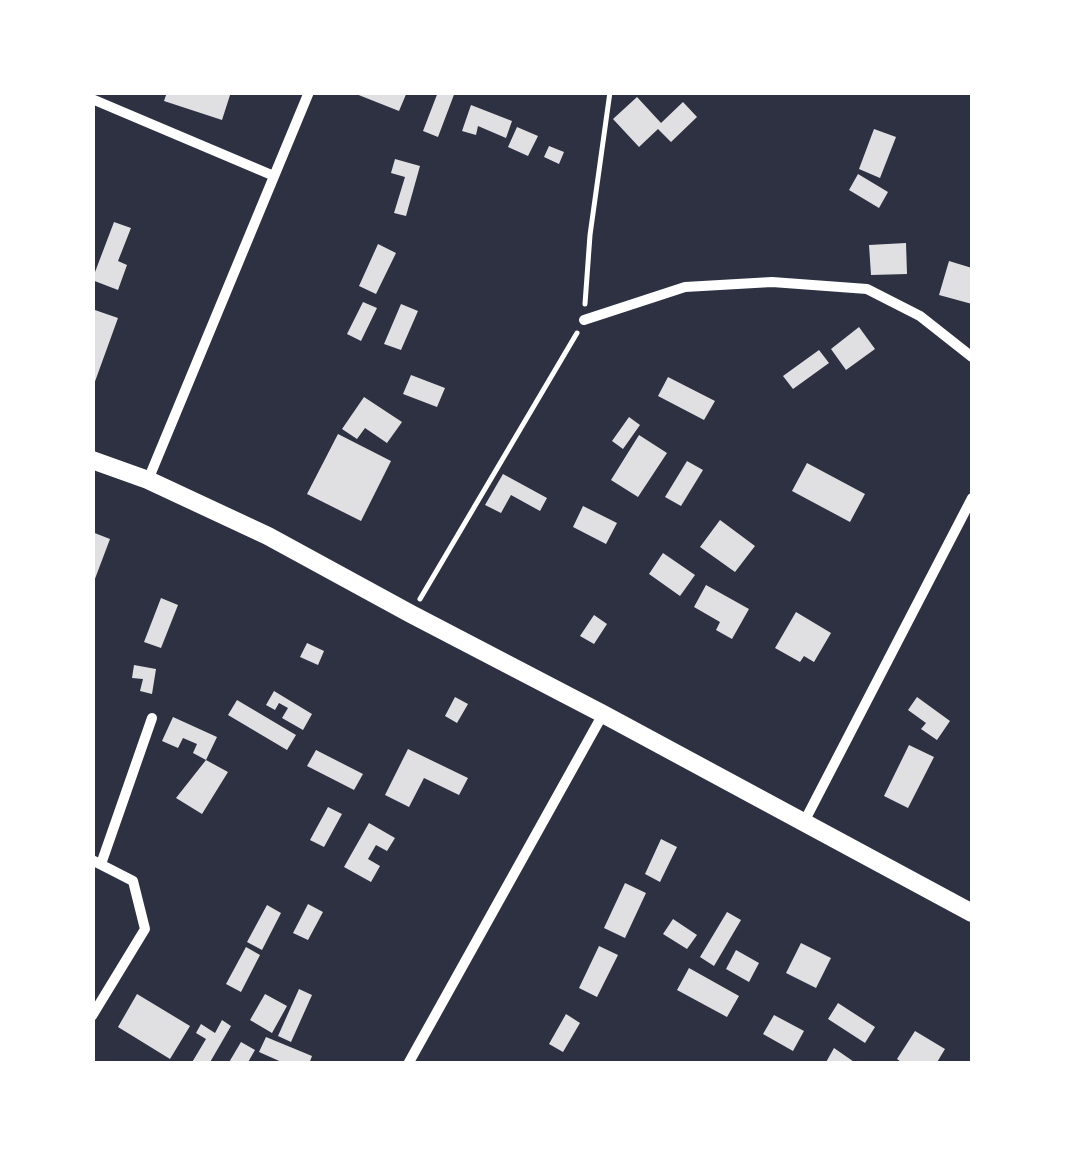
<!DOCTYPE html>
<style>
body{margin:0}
#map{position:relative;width:1065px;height:1156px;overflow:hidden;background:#2d3142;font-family:"Open Sans",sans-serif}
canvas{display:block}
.frame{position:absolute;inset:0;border:95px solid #fff;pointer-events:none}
</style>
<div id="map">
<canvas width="1065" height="1156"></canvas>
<div class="frame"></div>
</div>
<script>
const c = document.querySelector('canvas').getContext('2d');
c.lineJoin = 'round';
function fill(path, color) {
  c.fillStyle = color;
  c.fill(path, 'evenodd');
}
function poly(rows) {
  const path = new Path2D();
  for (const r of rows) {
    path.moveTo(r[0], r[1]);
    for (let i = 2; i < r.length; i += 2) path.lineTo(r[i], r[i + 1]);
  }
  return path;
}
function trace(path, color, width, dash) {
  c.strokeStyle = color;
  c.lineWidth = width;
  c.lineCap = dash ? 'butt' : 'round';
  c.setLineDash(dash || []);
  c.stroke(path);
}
const building = poly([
 [167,92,231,92,222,120,164,101],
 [351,92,407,92,399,111],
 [438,92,455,92,438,137,423,131],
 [637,97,661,123,683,102,697,117,671,142,658,129,639,147,613,119],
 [471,105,512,121,506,138,478,126,476,135,462,131],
 [517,127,538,136,528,156,508,147],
 [874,129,896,137,880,178,859,169],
 [549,146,564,152,559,164,544,157],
 [395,159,420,166,406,216,394,213,405,177,391,173],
 [858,174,888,192,879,208,849,190],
 [114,222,131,228,118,261,127,265,118,290,92,280],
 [906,243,907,274,871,275,869,245],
 [378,244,396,253,376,294,359,286],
 [949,261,972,268,972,304,939,295],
 [363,302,377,308,361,341,347,334],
 [401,304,418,311,401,350,384,344],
 [92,309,118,318,93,387,92,387],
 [859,327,875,349,846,370,831,349],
 [819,350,829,363,793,389,783,376],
 [411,375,445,388,437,407,403,394],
 [668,377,715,401,704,420,658,396],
 [364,397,402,422,387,443,365,428,357,439,342,429],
 [629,417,640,425,623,449,612,441],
 [338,434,391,461,361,521,307,494],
 [639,435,667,453,638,497,611,480],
 [687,461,703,470,681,506,665,497],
 [807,463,865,494,850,522,792,491],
 [503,474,547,498,540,511,511,495,501,513,485,505],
 [583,506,617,523,606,544,573,527],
 [720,520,755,546,735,572,700,547],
 [92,532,110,539,93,584,92,584],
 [663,553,695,575,680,596,649,574],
 [706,585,749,609,732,639,716,630,720,622,694,607],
 [161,598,178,605,161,648,144,642],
 [796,612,831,633,814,662,804,656,800,662,775,648],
 [594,615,607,624,594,644,580,636],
 [307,643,324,651,318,665,300,657],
 [134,665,156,669,152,694,140,691,143,679,132,678],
 [274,691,312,714,303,730,282,718,288,708,279,703,275,710,266,705],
 [455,697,468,704,457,723,445,716],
 [917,697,950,721,937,740,921,729,926,723,908,710],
 [237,700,296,735,287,750,228,715],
 [173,717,217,737,206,760,228,772,202,814,176,798,206,760,193,753,197,744,183,738,178,748,162,741],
 [909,745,934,757,908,808,884,796],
 [408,749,468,778,459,795,424,778,409,807,385,795],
 [316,750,363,774,354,790,307,766],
 [328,807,342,814,324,847,310,840],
 [369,823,395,838,387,851,376,845,368,859,380,866,371,882,344,867],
 [661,839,677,847,660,882,645,874],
 [625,883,646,893,625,938,604,928],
 [308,904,323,912,308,940,293,933],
 [267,905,281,913,262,950,247,942],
 [727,912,741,920,714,966,700,957],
 [673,919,697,935,687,949,663,934],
 [801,943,831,958,816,988,786,973],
 [599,946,618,955,597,997,579,988],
 [246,947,260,955,241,992,226,984],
 [736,950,759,963,749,982,726,969],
 [689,968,739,996,727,1017,677,990],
 [299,989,312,995,291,1042,278,1036],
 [137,994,190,1026,170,1059,118,1027],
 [265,994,287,1006,272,1033,250,1020],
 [838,1003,875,1027,865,1043,828,1019],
 [566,1014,580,1023,563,1052,549,1044],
 [774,1015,804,1031,793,1051,763,1034],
 [222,1020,231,1026,209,1064,191,1064,206,1039,196,1033,201,1024,215,1033],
 [915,1031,945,1049,936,1064,904,1064,897,1059],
 [266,1037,312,1056,309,1064,286,1064,259,1052],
 [241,1042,255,1050,247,1064,228,1064],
 [834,1048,857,1064,825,1064]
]);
const path = poly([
 [585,304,590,235,610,92],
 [420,599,577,333]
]);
const minor = poly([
 [92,99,274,176],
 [584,320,685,287,772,282,867,289,920,316,972,357],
 [148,480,309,92],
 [804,822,972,498],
 [92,860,133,881,145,929,92,1016],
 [101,864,152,718],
 [408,1064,603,714]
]);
const tertiary = poly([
 [92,460,148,480,268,536,411,614,603,714,972,913]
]);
fill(building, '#e0e0e3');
trace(path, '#fff', 5);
trace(minor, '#fff', 10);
trace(tertiary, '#fff', 18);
</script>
